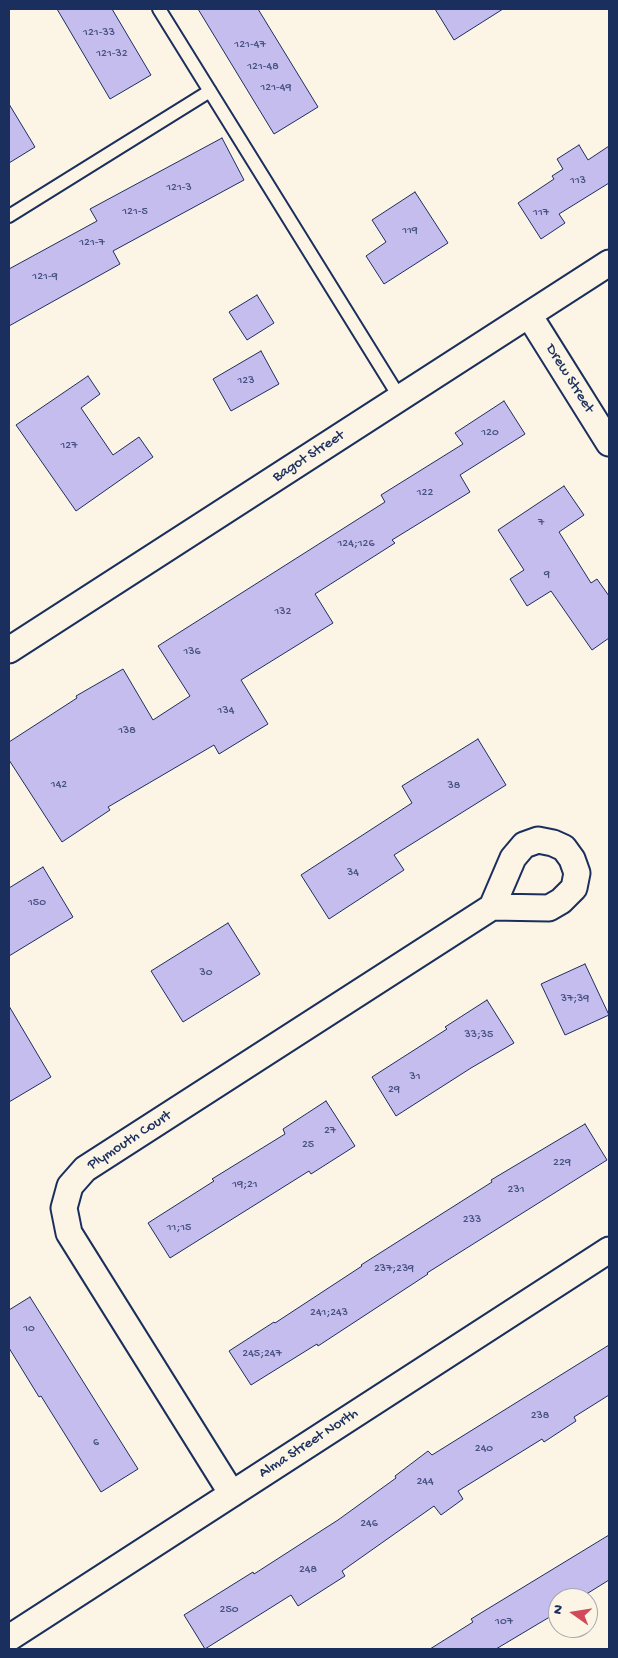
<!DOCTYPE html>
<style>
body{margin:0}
#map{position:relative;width:618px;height:1658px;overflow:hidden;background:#fcf5e5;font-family:"Gochi Hand",sans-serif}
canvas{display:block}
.frame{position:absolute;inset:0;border:10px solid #1b2f5e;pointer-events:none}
.north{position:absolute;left:548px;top:1588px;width:50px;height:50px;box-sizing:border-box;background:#fcf5e5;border:1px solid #a2a6af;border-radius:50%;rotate:283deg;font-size:14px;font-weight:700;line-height:20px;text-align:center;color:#1b2f5e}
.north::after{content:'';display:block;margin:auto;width:18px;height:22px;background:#d1495b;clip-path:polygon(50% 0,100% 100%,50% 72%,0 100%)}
</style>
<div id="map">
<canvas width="618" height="1658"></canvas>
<div class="frame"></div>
<div class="north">N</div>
</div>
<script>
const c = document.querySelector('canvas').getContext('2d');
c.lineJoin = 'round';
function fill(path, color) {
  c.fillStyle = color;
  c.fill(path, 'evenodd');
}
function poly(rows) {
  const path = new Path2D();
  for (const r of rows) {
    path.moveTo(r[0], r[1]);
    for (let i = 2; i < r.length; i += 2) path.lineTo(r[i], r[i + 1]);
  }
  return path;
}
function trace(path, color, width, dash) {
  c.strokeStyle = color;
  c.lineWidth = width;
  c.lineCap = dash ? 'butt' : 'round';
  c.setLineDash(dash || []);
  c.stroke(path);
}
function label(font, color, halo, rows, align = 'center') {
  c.font = font + ' "Gochi Hand",sans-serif';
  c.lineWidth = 4.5;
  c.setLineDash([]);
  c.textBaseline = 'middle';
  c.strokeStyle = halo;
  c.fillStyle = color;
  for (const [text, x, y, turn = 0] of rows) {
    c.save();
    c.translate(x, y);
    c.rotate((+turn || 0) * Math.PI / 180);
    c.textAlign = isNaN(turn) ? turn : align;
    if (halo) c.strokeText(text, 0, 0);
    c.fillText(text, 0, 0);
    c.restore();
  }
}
const building = poly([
 [57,9,112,9,151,75,110,99,57,9],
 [198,9,258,9,318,107,274,134,198,9],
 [435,9,503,9,454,40,435,9],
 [9,104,35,147,9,163,9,104],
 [222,138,244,180,113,251,120,264,9,326,9,269,97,221,90,209,222,138],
 [579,145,588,160,609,146,609,183,559,214,565,223,541,239,518,203,554,179,552,176,563,169,557,159,579,145],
 [415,192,448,243,384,284,366,256,386,242,372,220,415,192],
 [257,295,274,323,247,340,229,312,257,295],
 [261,351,279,384,231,411,213,379,261,351],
 [88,376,100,394,81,408,113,455,139,437,153,457,76,511,16,425,88,376],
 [504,401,525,434,460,475,470,492,392,540,395,543,315,594,333,623,241,680,268,724,219,754,214,745,108,807,110,810,62,842,9,760,9,742,77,698,76,696,123,669,153,720,190,696,158,646,385,502,381,495,463,444,455,433,504,401],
 [564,486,584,515,559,532,591,583,597,579,609,596,609,638,592,650,551,591,527,606,510,579,524,570,498,530,564,486],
 [478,739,506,785,394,855,404,870,329,919,301,875,412,803,402,786,478,739],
 [43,867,73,917,9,956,9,888,43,867],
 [228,923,260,974,183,1022,151,971,228,923],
 [585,964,609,1015,565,1035,541,984,585,964],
 [487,1000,514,1043,471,1068,396,1116,372,1077,447,1029,445,1027,487,1000],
 [9,1006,51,1077,9,1102,9,1006],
 [326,1101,355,1146,311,1174,309,1171,170,1258,148,1223,214,1181,212,1179,285,1134,283,1129,326,1101],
 [585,1124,607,1160,427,1273,428,1274,318,1346,317,1344,251,1385,229,1351,274,1322,275,1323,362,1266,361,1265,492,1182,491,1180,585,1124],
 [30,1297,138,1469,101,1492,41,1396,39,1397,9,1348,9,1310,30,1297],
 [609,1345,609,1395,574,1417,576,1421,544,1442,542,1439,458,1491,463,1499,441,1515,434,1506,342,1571,345,1576,298,1606,291,1595,205,1649,184,1615,253,1572,254,1574,338,1520,396,1478,395,1476,428,1451,432,1455,609,1345],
 [609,1535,609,1580,580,1598,558,1598,558,1612,496,1649,430,1649,473,1622,471,1619,609,1535]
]);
const lane = poly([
 [159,9,400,398],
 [9,216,210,91]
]);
const street = poly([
 [529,315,609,443],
 [9,650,609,263],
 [232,1494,69,1233,64,1208,70,1186,85,1169,492,907,513,858,524,845,538,840,553,843,564,848,572,859,577,873,574,888,561,901,549,908,492,907],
 [9,1638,609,1250]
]);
const numberNames = [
 ["121-33",99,33],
 ["121-47",250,45],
 ["121-32",112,54],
 ["121-48",263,67],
 ["121-49",276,88],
 ["113",578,181],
 ["121-3",179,188],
 ["121-5",135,212],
 ["117",541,213],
 ["119",410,231],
 ["121-7",92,243],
 ["121-9",45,277],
 ["123",246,381],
 ["120",490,433],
 ["127",69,446],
 ["122",425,493],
 ["7",541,523],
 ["124;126",356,544],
 ["9",547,575],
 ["132",283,612],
 ["136",192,652],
 ["134",226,711],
 ["138",127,731],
 ["142",59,785],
 ["38",454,786],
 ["34",353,873],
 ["150",37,903],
 ["30",206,973],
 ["37;39",575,999],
 ["33;35",479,1035],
 ["31",415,1077],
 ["29",394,1090],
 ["27",330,1131],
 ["25",308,1145],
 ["229",562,1163],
 ["19;21",245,1185],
 ["231",516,1190],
 ["233",472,1220],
 ["11;15",179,1228],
 ["237;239",394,1269],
 ["241;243",329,1313],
 ["10",29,1329],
 ["245;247",262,1354],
 ["238",540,1416],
 ["6",96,1443],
 ["240",484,1449],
 ["244",425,1482],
 ["246",369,1524],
 ["248",308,1570],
 ["250",229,1610],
 ["107",504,1622]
];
const streetNames = [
 ["Drew Street",569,379,58],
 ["Bagot Street",309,457,-33],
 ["Plymouth Court",130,1141,-33],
 ["Alma Street North",309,1444,-33]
];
fill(building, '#c6bdef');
trace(building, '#1b2f5e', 1);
trace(lane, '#1b2f5e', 16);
trace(street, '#1b2f5e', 29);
trace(lane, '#fcf5e5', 12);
trace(street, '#fcf5e5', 25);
label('12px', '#465282', null, numberNames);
label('15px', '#1b2f5e', '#fcf5e5', streetNames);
</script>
